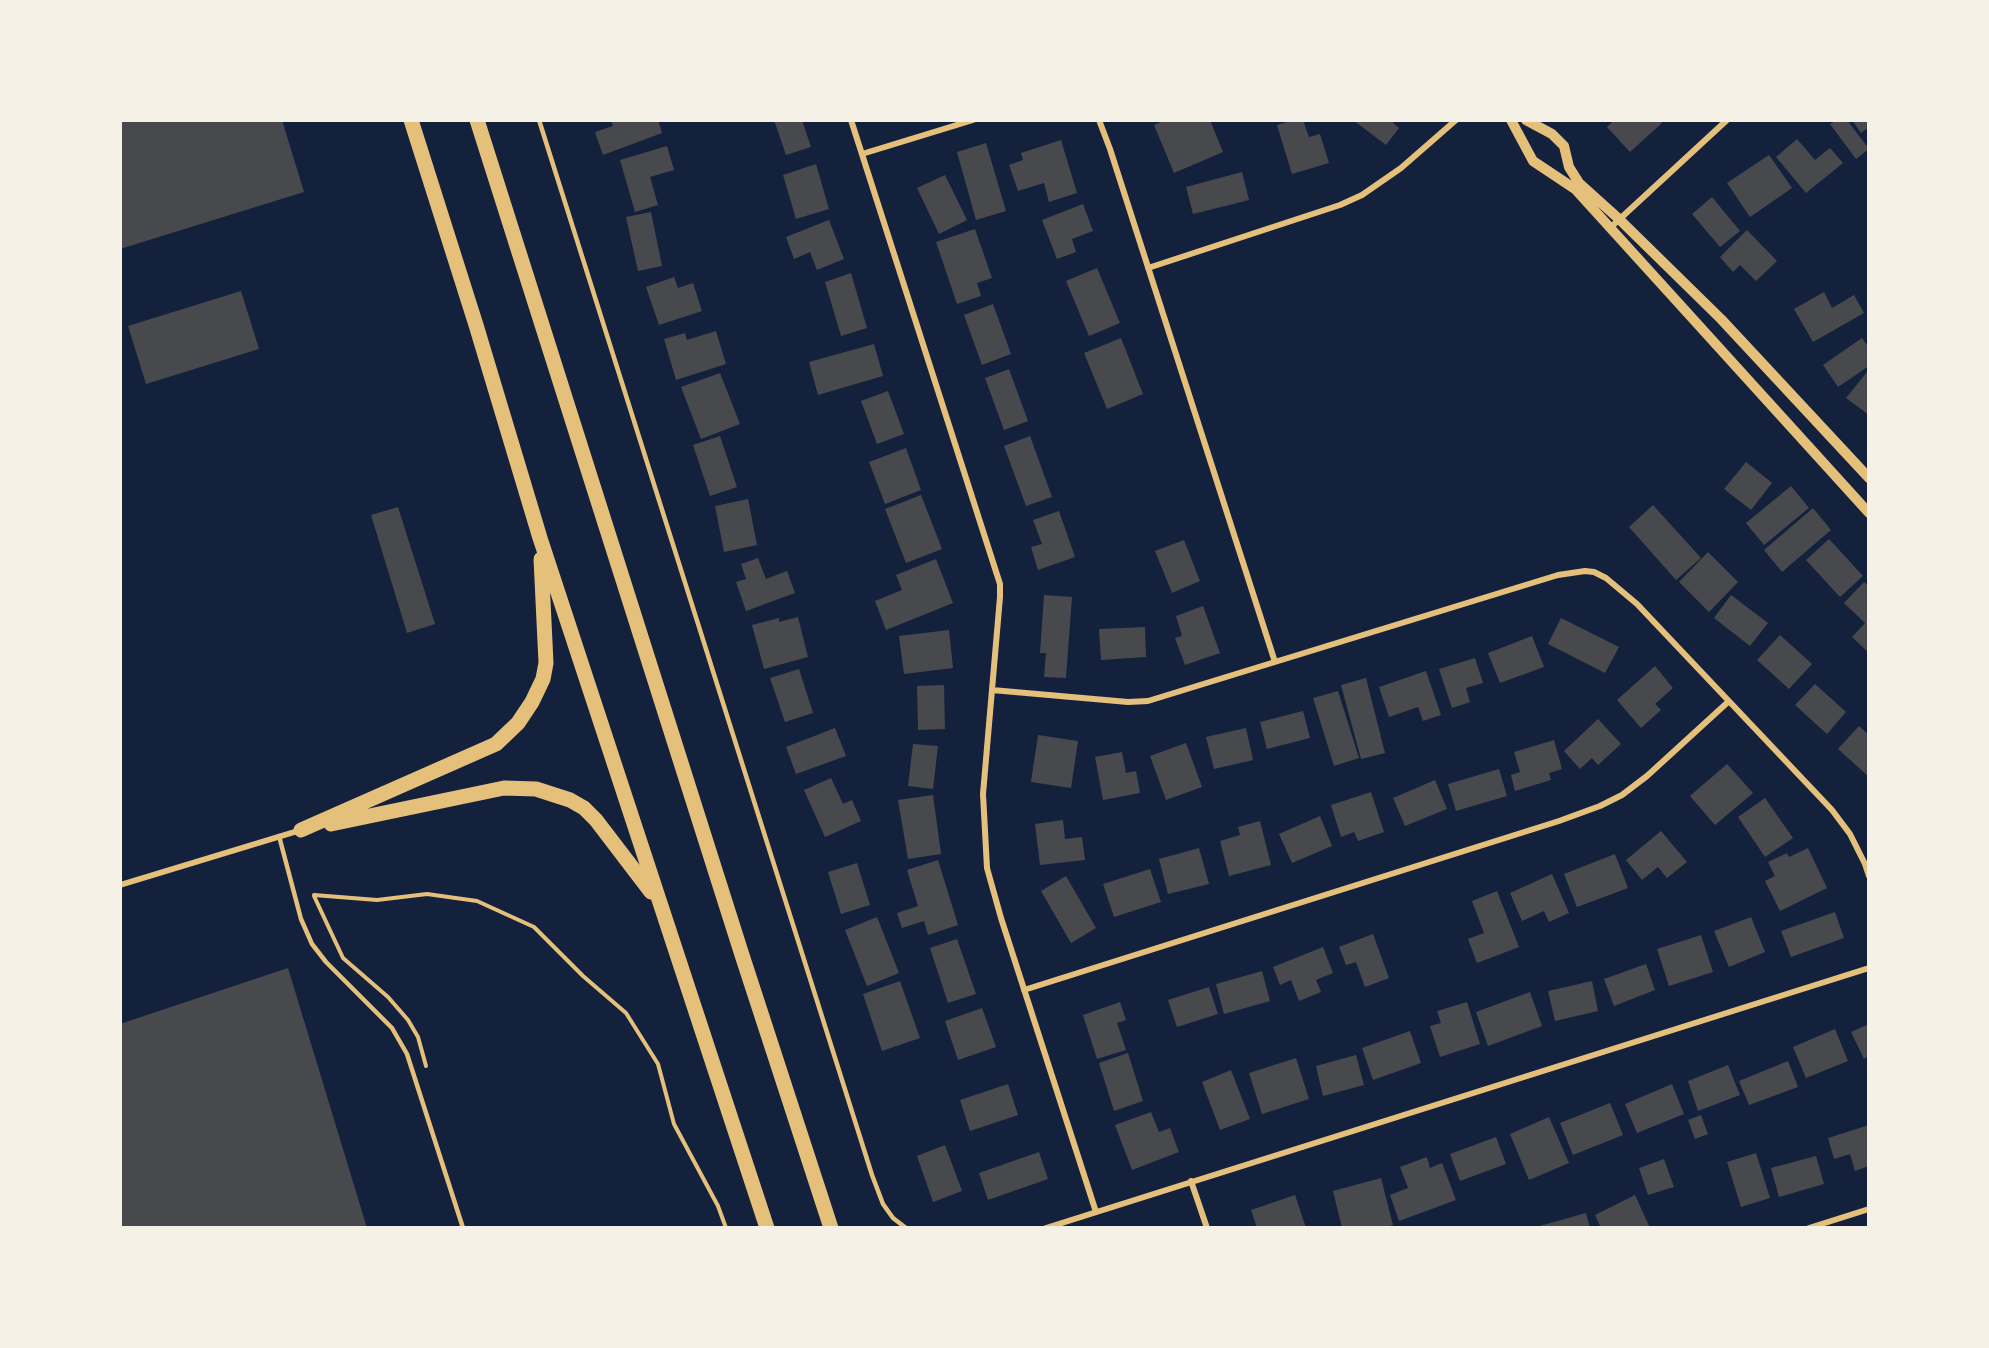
<!DOCTYPE html>
<style>
body{margin:0}
#map{position:relative;width:1989px;height:1348px;overflow:hidden;background:#14213d;font-family:Jost,sans-serif}
canvas{display:block}
.frame{position:absolute;inset:0;border:122px solid #f6f1e7;pointer-events:none}
</style>
<div id="map">
<canvas width="1989" height="1348"></canvas>
<div class="frame"></div>
</div>
<script>
const c = document.querySelector('canvas').getContext('2d');
c.lineJoin = 'round';
function fill(path, color) {
  c.fillStyle = color;
  c.fill(path, 'evenodd');
}
function poly(rows) {
  const path = new Path2D();
  for (const r of rows) {
    path.moveTo(r[0], r[1]);
    for (let i = 2; i < r.length; i += 2) path.lineTo(r[i], r[i + 1]);
  }
  return path;
}
function trace(path, color, width, dash) {
  c.strokeStyle = color;
  c.lineWidth = width;
  c.lineCap = dash ? 'butt' : 'round';
  c.setLineDash(dash || []);
  c.stroke(path);
}
const building = poly([
 [120,120,282,120,304,192,120,249],
 [611,120,658,120,662,133,603,155,595,132,613,126],
 [774,120,802,120,811,147,786,155],
 [1165,120,1210,120,1223,152,1174,173,1154,125],
 [1294,120,1303,120,1309,137,1320,134,1329,163,1292,174,1277,125],
 [1353,120,1396,120,1393,123,1399,128,1386,145],
 [1614,120,1659,120,1662,123,1630,152,1607,127],
 [1836,120,1847,120,1869,149,1856,159,1830,124],
 [1852,120,1869,120,1869,127,1861,133],
 [1797,139,1815,160,1830,148,1843,163,1806,193,1776,157],
 [1061,140,1077,193,1049,202,1044,183,1018,191,1009,165,1023,160,1021,153],
 [986,143,1006,211,976,220,957,152],
 [667,146,674,170,650,177,658,205,635,212,620,160],
 [1769,155,1792,188,1750,217,1727,183],
 [816,164,829,209,796,219,783,175],
 [1242,172,1249,200,1193,214,1186,187],
 [945,175,967,220,939,234,917,188],
 [1712,197,1740,231,1720,247,1692,214],
 [1083,204,1093,231,1072,239,1076,252,1057,259,1042,220],
 [651,212,662,266,638,271,626,217],
 [829,220,844,259,817,270,810,252,794,259,786,237],
 [975,229,992,278,977,283,981,296,957,304,936,242],
 [1747,230,1777,261,1756,281,1740,265,1733,272,1720,257],
 [1097,268,1120,323,1089,336,1066,281],
 [851,273,867,328,841,336,825,282],
 [674,277,678,288,693,283,702,311,659,325,646,287],
 [241,291,259,349,146,384,128,326],
 [1824,292,1832,308,1854,295,1864,313,1813,342,1794,309],
 [993,304,1011,354,982,365,964,315],
 [716,331,726,364,676,380,664,339,685,333,687,340],
 [1121,338,1143,394,1107,409,1084,353],
 [1862,338,1869,348,1869,366,1838,387,1823,365],
 [874,344,883,376,818,395,809,362],
 [1009,369,1028,421,1004,430,985,378],
 [1867,372,1869,373,1869,415,1846,398],
 [720,373,740,424,701,439,681,387],
 [888,391,904,434,877,444,861,401],
 [720,436,737,487,710,496,693,445],
 [1030,436,1052,497,1026,506,1004,446],
 [906,448,921,490,885,504,869,462],
 [1746,462,1772,483,1751,510,1724,489],
 [1791,486,1809,508,1764,545,1746,523],
 [921,495,942,549,906,563,885,509],
 [748,499,757,545,724,552,715,506],
 [1653,505,1701,558,1676,580,1629,527],
 [398,507,435,624,407,633,371,515],
 [1813,508,1831,530,1782,572,1764,550],
 [1059,511,1075,557,1038,570,1031,547,1042,544,1033,520],
 [1829,539,1863,576,1840,597,1806,560],
 [1184,540,1200,581,1172,593,1155,551],
 [1708,552,1738,582,1709,612,1679,582],
 [758,558,766,579,787,571,795,593,746,611,736,582,746,579,741,564],
 [936,559,953,603,886,630,875,601,902,590,896,575],
 [1864,582,1869,586,1869,653,1852,637,1865,623,1844,603],
 [1044,595,1072,597,1066,678,1044,677,1046,653,1040,653],
 [1731,595,1768,623,1750,646,1714,618],
 [1203,606,1220,653,1185,665,1175,638,1182,636,1176,616],
 [798,617,808,657,764,669,752,625,779,618,779,622],
 [1561,618,1619,647,1605,673,1548,644],
 [1145,627,1146,657,1101,660,1099,629],
 [949,630,953,668,904,674,899,636],
 [1780,635,1812,664,1789,689,1757,660],
 [1532,636,1544,667,1500,683,1488,653],
 [1475,658,1483,683,1466,688,1470,702,1452,708,1439,669],
 [1655,666,1673,688,1655,704,1661,710,1641,728,1617,700],
 [799,669,813,713,785,722,770,678],
 [1426,671,1441,715,1423,721,1418,707,1389,717,1379,687],
 [1366,678,1385,753,1361,759,1341,685],
 [1815,684,1846,712,1827,734,1795,705],
 [944,685,945,729,918,730,917,686],
 [1338,691,1359,758,1334,766,1313,698],
 [1303,711,1310,738,1267,749,1260,722],
 [1598,719,1621,744,1598,765,1592,758,1580,769,1564,751],
 [1859,726,1869,735,1869,777,1838,749],
 [835,728,846,756,796,774,786,747],
 [1246,728,1253,760,1214,769,1206,737],
 [1038,735,1078,741,1071,788,1031,782],
 [1554,740,1562,769,1549,773,1551,780,1515,791,1511,775,1520,772,1514,752],
 [1186,743,1202,787,1166,800,1150,756],
 [913,744,938,746,933,789,908,786],
 [1122,752,1126,773,1136,771,1140,793,1103,800,1095,757],
 [1727,764,1753,793,1715,825,1690,796],
 [1499,769,1507,796,1456,811,1448,784],
 [831,778,843,804,852,800,861,821,825,837,804,790],
 [1435,780,1447,809,1405,826,1393,798],
 [1371,792,1384,832,1358,841,1354,832,1341,837,1331,805],
 [933,795,941,854,908,859,898,800],
 [1765,798,1793,838,1765,857,1738,817],
 [1320,816,1332,846,1292,863,1279,834],
 [1063,820,1065,839,1082,837,1085,860,1040,865,1035,824],
 [1260,821,1271,865,1229,876,1220,841,1240,835,1238,827],
 [1661,831,1687,862,1667,878,1658,867,1642,880,1626,860],
 [1199,848,1209,884,1168,894,1159,859],
 [1808,848,1827,888,1780,911,1765,881,1775,876,1768,862,1787,853,1789,857],
 [1615,854,1628,888,1577,907,1564,874],
 [938,860,958,925,928,935,924,921,902,928,897,913,918,906,907,870],
 [857,863,870,905,841,914,828,872],
 [1150,869,1161,902,1114,917,1103,884],
 [1552,874,1569,913,1549,922,1544,911,1522,921,1510,893],
 [1066,876,1096,928,1071,943,1041,891],
 [1497,891,1519,947,1477,963,1468,939,1484,933,1472,901],
 [1835,912,1844,938,1791,957,1781,931],
 [877,917,899,973,867,986,845,930],
 [1751,917,1765,952,1729,967,1714,931],
 [1373,934,1389,978,1365,987,1356,962,1346,965,1339,947],
 [1701,935,1713,972,1669,986,1657,949],
 [957,939,976,994,948,1003,930,948],
 [1323,947,1333,973,1316,980,1321,992,1299,1001,1291,980,1280,985,1273,967],
 [1646,964,1655,990,1614,1006,1604,979],
 [288,968,367,1228,120,1228,120,1024],
 [1262,971,1270,1001,1224,1014,1216,984],
 [900,981,920,1038,882,1051,863,994],
 [1592,981,1598,1011,1555,1021,1548,991],
 [1209,987,1218,1014,1177,1027,1168,1000],
 [1530,992,1542,1026,1488,1046,1476,1012],
 [1120,1002,1126,1020,1117,1023,1126,1050,1097,1059,1083,1015],
 [1467,1002,1480,1044,1440,1057,1430,1026,1441,1023,1437,1011],
 [982,1008,996,1047,958,1060,945,1021],
 [1869,1024,1869,1056,1864,1059,1851,1032],
 [1835,1029,1848,1061,1806,1078,1793,1047],
 [1410,1031,1421,1063,1373,1080,1362,1048],
 [1128,1053,1143,1101,1114,1111,1099,1063],
 [1356,1055,1364,1085,1323,1096,1316,1066],
 [1296,1058,1309,1099,1262,1114,1249,1073],
 [1788,1061,1798,1087,1749,1105,1739,1081],
 [1728,1065,1740,1095,1698,1111,1688,1081],
 [1231,1070,1250,1119,1220,1130,1202,1082],
 [1008,1084,1018,1115,970,1131,960,1100],
 [1672,1084,1684,1114,1637,1133,1625,1104],
 [1610,1103,1623,1135,1573,1155,1560,1123],
 [1151,1112,1159,1132,1170,1128,1179,1152,1132,1170,1115,1125],
 [1701,1115,1708,1134,1695,1139,1688,1120],
 [1549,1117,1569,1163,1529,1180,1510,1134],
 [1869,1125,1869,1166,1855,1171,1850,1154,1834,1159,1828,1138],
 [1496,1137,1506,1164,1460,1181,1450,1154],
 [945,1145,962,1191,933,1202,917,1156],
 [1039,1152,1048,1179,988,1200,979,1173],
 [1756,1153,1770,1198,1741,1207,1727,1162],
 [1816,1156,1824,1184,1779,1197,1771,1168],
 [1427,1157,1430,1168,1442,1163,1456,1200,1399,1221,1390,1195,1408,1188,1400,1167],
 [1664,1159,1674,1187,1648,1195,1639,1168],
 [1381,1178,1393,1225,1383,1228,1342,1228,1333,1191],
 [1295,1195,1306,1228,1257,1228,1251,1210],
 [1635,1195,1650,1228,1601,1228,1595,1215],
 [1586,1213,1590,1228,1536,1228,1536,1227]
]);
const path = poly([
 [314,895,377,900,427,894,477,901,534,927,583,976,626,1013,658,1064,674,1124,718,1206,726,1228],
 [314,896,343,958,388,997,408,1020,418,1037,426,1066]
]);
const service = poly([
 [539,120,872,1175,883,1204,893,1218,906,1228],
 [279,836,301,919,312,944,326,962,392,1028,407,1054,463,1228]
]);
const minor = poly([
 [851,120,1000,584,1000,597,983,794,987,868,1001,918,1096,1212],
 [1099,120,1110,149,1275,662],
 [862,154,973,120],
 [1610,228,1727,120],
 [1148,268,1340,205,1362,195,1401,168,1456,120],
 [992,690,1128,702,1148,701,1558,575,1585,571,1594,572,1606,578,1637,604,1832,810,1850,834,1865,864,1869,876],
 [120,885,301,830],
 [1024,990,1559,821,1600,806,1622,795,1647,776,1728,702],
 [1191,1181,1207,1228],
 [1046,1228,1869,968],
 [1809,1228,1869,1209]
]);
const tertiary = poly([
 [1511,120,1533,161,1575,189,1869,513],
 [1526,120,1552,134,1564,146,1569,167,1579,183,1619,219,1721,319,1869,478]
]);
const trunk = poly([
 [411,120,476,325,540,538,767,1228],
 [477,120,742,955,831,1228],
 [331,824,504,788,536,789,570,800,584,808,596,820,651,892],
 [301,830,496,744,518,723,532,702,543,679,546,663,541,559]
]);
fill(building, '#48494c');
trace(path, '#e5c07b', 4);
trace(service, '#e5c07b', 4.5);
trace(minor, '#e5c07b', 6);
trace(tertiary, '#e5c07b', 10);
trace(trunk, '#e5c07b', 15);
</script>
